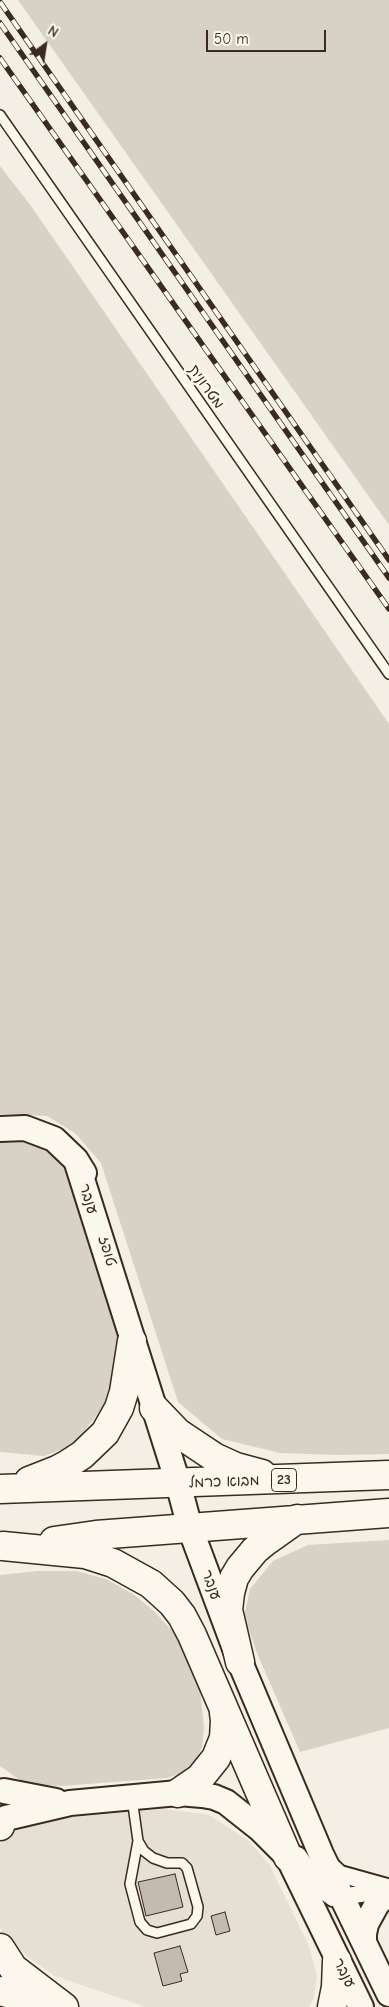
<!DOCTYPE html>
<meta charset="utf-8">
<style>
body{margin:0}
#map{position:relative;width:389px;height:2007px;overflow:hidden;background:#f3efe4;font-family:"Comic Neue",sans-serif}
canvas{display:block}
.north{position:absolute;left:20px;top:20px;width:50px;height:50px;-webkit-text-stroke:4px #fbf7ec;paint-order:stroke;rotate:31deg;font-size:14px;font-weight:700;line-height:20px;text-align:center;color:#3b2a1e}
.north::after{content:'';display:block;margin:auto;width:18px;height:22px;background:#3b2a1e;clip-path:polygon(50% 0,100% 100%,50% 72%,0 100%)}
.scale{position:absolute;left:206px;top:30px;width:120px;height:22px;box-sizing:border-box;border:2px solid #3b2a1e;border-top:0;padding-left:6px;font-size:15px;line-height:18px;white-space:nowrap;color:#3b2a1e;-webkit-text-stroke:4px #fbf7ec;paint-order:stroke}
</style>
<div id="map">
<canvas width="389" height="2007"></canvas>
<div class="north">N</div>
<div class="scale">50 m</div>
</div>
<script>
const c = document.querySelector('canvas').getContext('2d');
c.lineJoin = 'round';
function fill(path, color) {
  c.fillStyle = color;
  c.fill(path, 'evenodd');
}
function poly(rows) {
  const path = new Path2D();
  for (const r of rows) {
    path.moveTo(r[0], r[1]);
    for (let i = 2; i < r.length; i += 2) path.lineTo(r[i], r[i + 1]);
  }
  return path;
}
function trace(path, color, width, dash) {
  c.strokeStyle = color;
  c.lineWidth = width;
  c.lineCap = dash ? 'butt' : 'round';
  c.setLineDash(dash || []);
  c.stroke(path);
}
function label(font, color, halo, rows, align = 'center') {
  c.font = font + ' "Comic Neue","Playpen Sans Hebrew",sans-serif';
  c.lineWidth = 5;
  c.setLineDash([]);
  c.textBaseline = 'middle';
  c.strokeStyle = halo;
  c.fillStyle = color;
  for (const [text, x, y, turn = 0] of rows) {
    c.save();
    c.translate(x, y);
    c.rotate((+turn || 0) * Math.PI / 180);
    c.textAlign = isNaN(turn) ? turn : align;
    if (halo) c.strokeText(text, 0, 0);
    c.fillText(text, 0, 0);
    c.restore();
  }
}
const built = poly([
 [165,1809,209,1815,249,1841,269,1864,308,1944,317,1976,314,1997,309,2007,146,2007,55,1976,33,1961,4,1935,0,1927,0,1844,7,1835,33,1823,51,1819]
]);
const green = poly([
 [18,0,389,0,389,525],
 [0,166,31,206,389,724,389,1454,338,1455,280,1453,222,1439,178,1402,101,1163,75,1133,47,1116,0,1114],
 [0,1139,23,1139,49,1148,68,1166,122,1343,108,1398,96,1416,82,1434,66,1448,44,1456,0,1452],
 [389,1540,389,1728,300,1752,257,1653,244,1617,250,1589,273,1561,308,1545],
 [38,1571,76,1571,106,1579,133,1594,155,1612,175,1634,189,1656,199,1679,204,1727,202,1748,195,1761,182,1773,167,1778,61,1786,38,1785,23,1782,0,1766,0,1575]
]);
const building = poly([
 [175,1874,183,1907,146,1916,138,1882,175,1874],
 [225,1912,230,1931,216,1935,211,1916,225,1912],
 [180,1946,188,1972,180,1974,182,1981,163,1986,154,1953,180,1946]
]);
const lane = poly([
 [0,115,389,674],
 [132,1798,138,1841,130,1884,140,1922,147,1930,157,1933,191,1924,197,1916,198,1907,187,1868,182,1863,167,1863,153,1858,144,1851,138,1841]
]);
const street = poly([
 [298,1855,321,1889,333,1898,389,1890],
 [328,1863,340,1874,387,1887]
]);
const secondary = poly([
 [0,1129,25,1128,54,1139,76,1160,84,1173],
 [76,1160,178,1483,190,1528,240,1662,321,1854,389,1994],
 [4,1791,56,1801],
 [6,1818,70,1803,178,1793,202,1795,214,1797,226,1802,260,1829,288,1857,361,2007],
 [364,1942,364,1934,366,1924,377,1904,389,1892]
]);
const highway = poly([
 [154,1408,178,1433,214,1457,236,1467,262,1474],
 [29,1481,57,1470,68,1464,82,1455,105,1433,119,1408,124,1392,132,1341],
 [0,1489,389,1475],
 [54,1541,96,1535,389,1513],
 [3,1546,85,1554,113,1563,151,1584,172,1603,182,1616,192,1635,288,1857],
 [240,1662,228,1610,230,1593,234,1578,240,1568,255,1550,266,1541,297,1519],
 [178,1793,200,1778,216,1758,224,1738,225,1720,224,1713],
 [0,1826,0,1825],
 [0,1948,13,1968,64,2007],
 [0,1991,50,2005],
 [332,2007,336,1987,337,1961]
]);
const rail = poly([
 [0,2,389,560],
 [0,23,389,578],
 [0,58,389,609]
]);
const shields = [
 [284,1480,25]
];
const shieldNames = [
 ["23",284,1480]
];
const streetNames = [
 ["מטרונית",206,387,55],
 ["ענבר",88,1199,73],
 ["טופז",107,1251,74],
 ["מבוא כרמל",224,1482,-2],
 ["ענבר",211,1585,70],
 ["ענבר",344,1973,63]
];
fill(built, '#e5dfd4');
fill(green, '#d8d1c6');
fill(building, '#c3bbb0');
trace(building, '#3b2a1e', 1);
trace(lane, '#3b2a1e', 12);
trace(street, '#3b2a1e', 20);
trace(secondary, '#3b2a1e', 28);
trace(highway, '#3b2a1e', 31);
trace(lane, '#fbf7ec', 9);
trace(street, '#fbf7ec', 16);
trace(secondary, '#fbf7ec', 24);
trace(highway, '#fbf7ec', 28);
trace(rail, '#3b2a1e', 5.5);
trace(rail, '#fbf7ec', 4, [11]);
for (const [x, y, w] of shields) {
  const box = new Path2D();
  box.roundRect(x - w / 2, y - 11.5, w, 23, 4);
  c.fillStyle = '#fbf7ec';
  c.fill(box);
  trace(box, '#3b2a1e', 1);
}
label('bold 14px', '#3b2a1e', null, shieldNames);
label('15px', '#3b2a1e', '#fbf7ec', streetNames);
</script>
